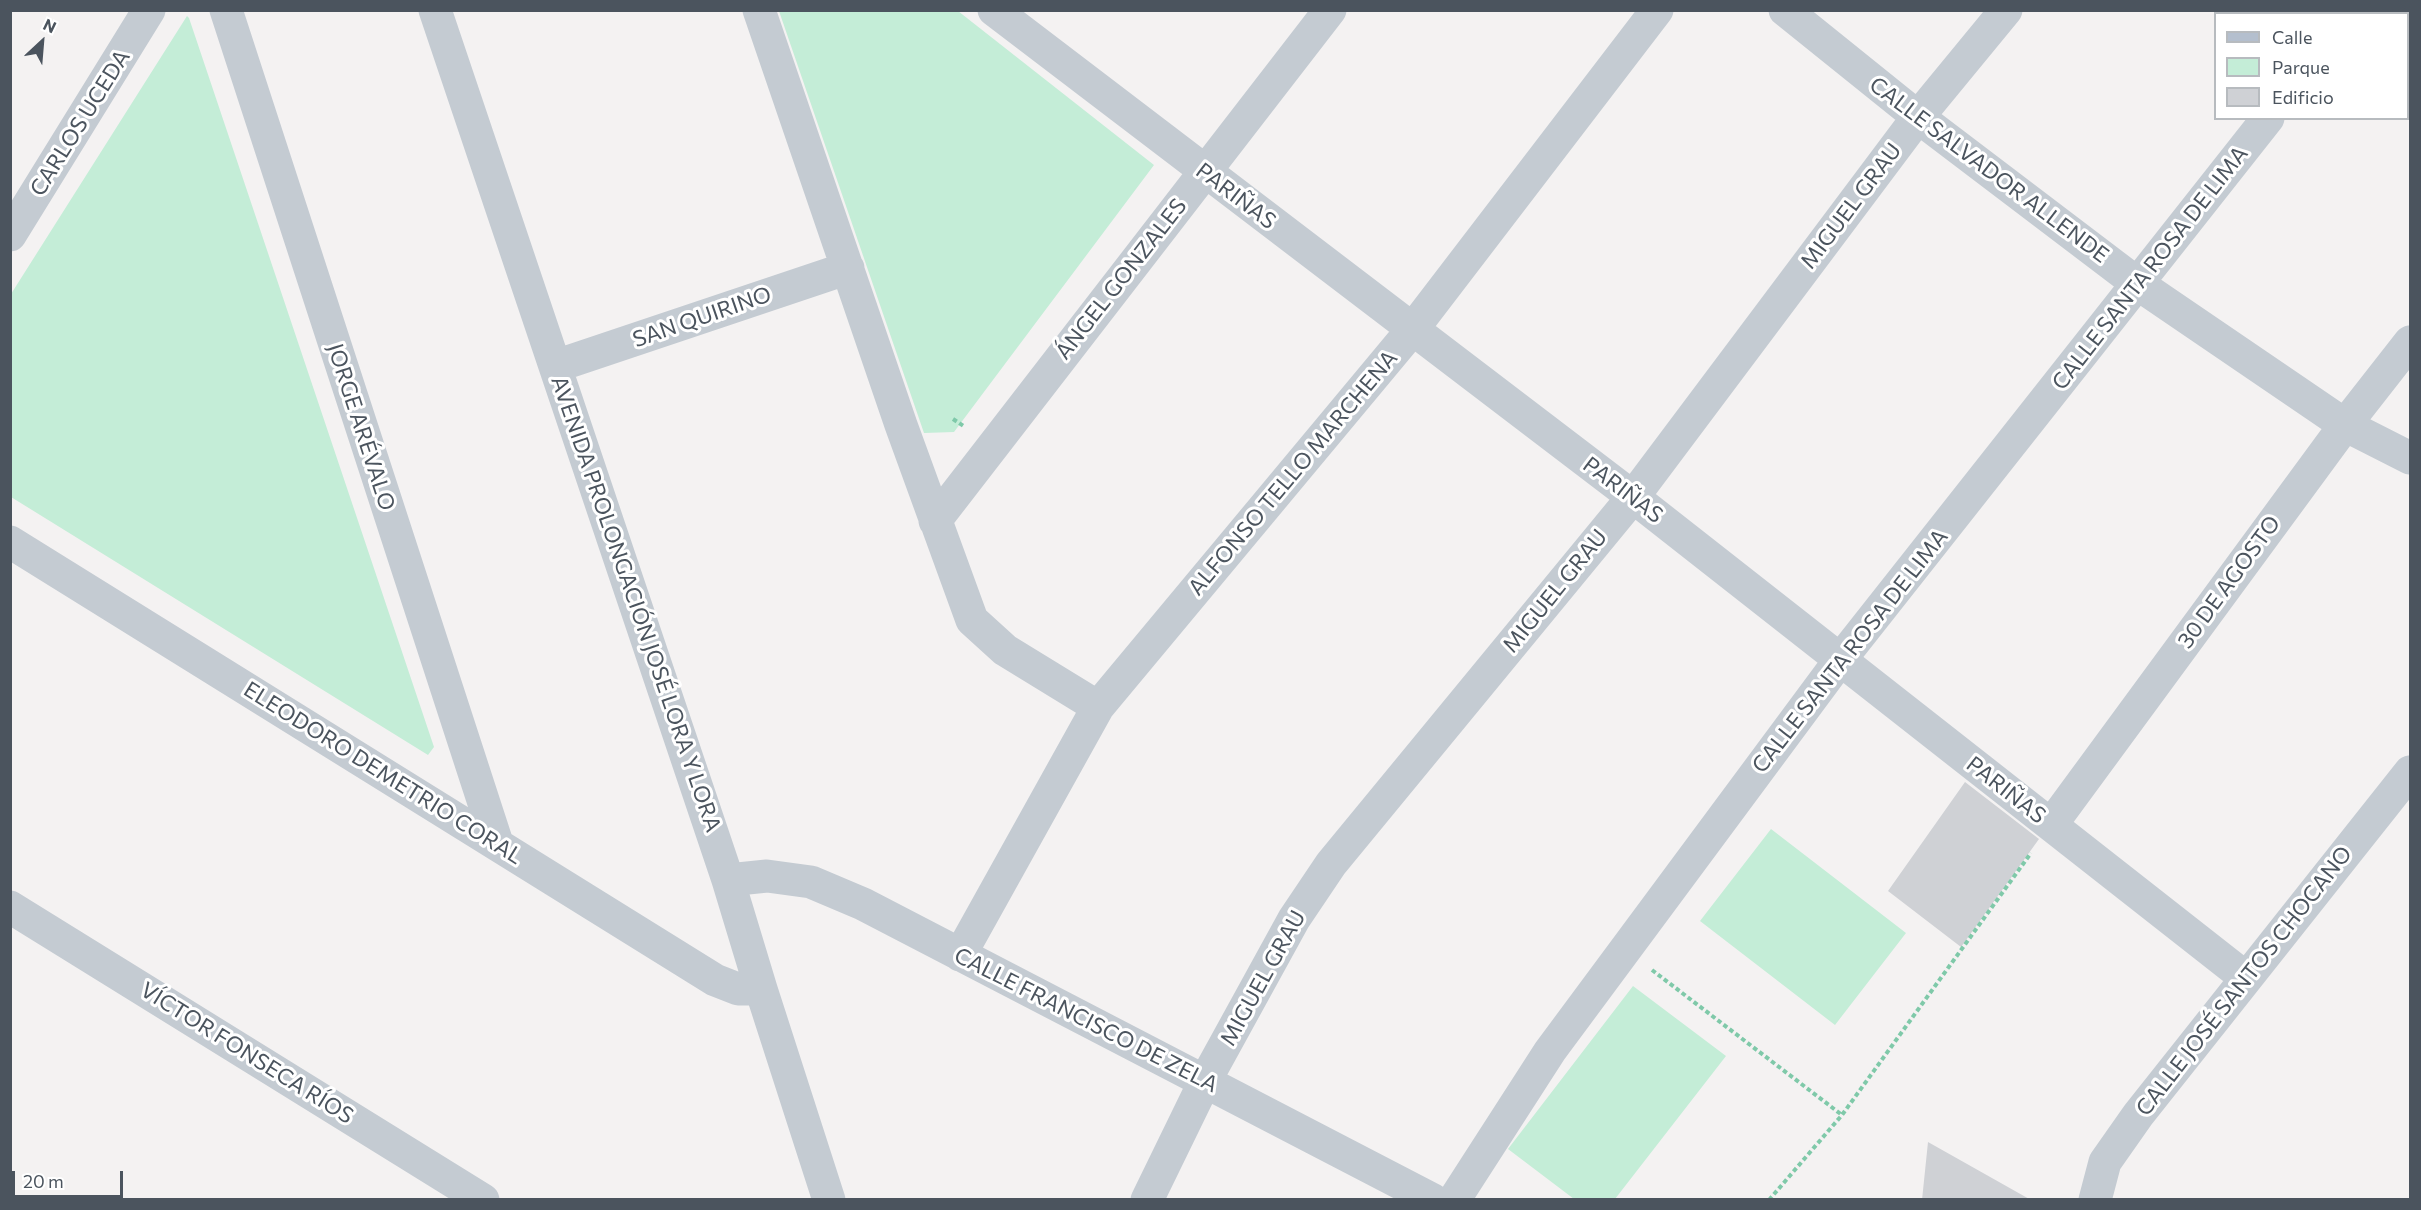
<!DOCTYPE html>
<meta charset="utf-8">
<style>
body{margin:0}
#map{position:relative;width:2421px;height:1210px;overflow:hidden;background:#f4f2f2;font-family:Commissioner,sans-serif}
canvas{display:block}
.frame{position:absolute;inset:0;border:12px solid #4b545e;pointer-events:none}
.legend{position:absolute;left:2214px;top:12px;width:195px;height:108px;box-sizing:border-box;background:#fff;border:2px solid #b7bbbf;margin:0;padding:8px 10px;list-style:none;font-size:18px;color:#4b545e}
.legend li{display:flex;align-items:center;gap:12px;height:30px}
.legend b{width:30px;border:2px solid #b7bbbf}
.north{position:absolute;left:12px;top:12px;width:60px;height:60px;-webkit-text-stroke:4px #fff;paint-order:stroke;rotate:26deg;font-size:16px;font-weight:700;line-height:24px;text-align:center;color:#4b545e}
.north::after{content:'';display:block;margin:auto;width:21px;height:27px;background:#4b545e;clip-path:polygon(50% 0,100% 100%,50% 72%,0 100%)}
.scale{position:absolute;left:12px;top:1171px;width:111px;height:27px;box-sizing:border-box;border:3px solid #4b545e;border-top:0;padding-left:8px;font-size:18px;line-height:21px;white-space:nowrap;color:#4b545e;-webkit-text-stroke:4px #fff;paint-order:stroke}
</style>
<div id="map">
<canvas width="2421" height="1210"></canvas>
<div class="frame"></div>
<ul class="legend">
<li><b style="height:8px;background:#b4bfce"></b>Calle</li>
<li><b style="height:16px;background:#c4edd7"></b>Parque</li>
<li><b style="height:16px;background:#cfd1d5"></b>Edificio</li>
</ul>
<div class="north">N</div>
<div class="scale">20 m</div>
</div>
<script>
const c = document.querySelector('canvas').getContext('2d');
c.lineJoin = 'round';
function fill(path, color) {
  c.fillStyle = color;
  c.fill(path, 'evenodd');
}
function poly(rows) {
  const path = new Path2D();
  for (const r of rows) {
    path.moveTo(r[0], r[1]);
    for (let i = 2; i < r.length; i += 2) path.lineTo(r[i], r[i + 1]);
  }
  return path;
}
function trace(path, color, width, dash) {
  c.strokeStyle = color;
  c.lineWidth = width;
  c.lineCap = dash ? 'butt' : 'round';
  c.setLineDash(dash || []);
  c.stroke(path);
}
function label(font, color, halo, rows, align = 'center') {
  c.font = font + ' Commissioner,sans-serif';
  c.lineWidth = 6;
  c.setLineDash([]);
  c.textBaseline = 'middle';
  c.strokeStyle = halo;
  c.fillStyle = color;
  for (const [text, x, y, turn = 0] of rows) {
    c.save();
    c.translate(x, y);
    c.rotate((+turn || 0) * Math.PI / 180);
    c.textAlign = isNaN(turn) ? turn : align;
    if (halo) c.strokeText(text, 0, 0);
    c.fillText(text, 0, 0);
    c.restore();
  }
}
const green = poly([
 [779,11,958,11,1154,165,954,432,924,433],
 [187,16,189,18,434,747,428,755,11,497,11,294],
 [1771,829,1906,933,1835,1025,1700,921],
 [1633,986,1726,1056,1615,1199,1574,1199,1508,1149]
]);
const building = poly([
 [1965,782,2039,839,1961,947,1888,891],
 [1928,1142,2031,1200,1922,1200]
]);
const path = poly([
 [953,419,965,427],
 [1652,970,1842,1115],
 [1769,1200,1842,1115,2031,853]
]);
const minor = poly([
 [226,10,497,843],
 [435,10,728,880,761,989,829,1200],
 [759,10,901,425,972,620,1005,650,1098,707],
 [994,10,1633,497,2246,978],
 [1785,10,1918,117,2138,284,2345,425,2410,458],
 [2350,14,2353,10],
 [10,235,149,10],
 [556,366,848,268],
 [935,521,1330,10],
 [10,542,715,980,738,989,761,989],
 [2051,825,2345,425,2410,342],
 [728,880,767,876,811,882,863,904,1433,1200],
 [10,907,483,1200],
 [960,955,1098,707,1412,330,1657,10],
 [1147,1200,1205,1081,1294,919,1331,864,1633,497,1918,117,2006,10],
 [1454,1200,1550,1051,1840,660,2268,118],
 [2095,1200,2105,1162,2138,1115,2410,772]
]);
const major = poly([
 [2408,10,2410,14]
]);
const streetNames = [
 ["CARLOS UCEDA",80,123,-58],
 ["CALLE SALVADOR ALLENDE",1989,170,37],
 ["PARIÑAS",1236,196,37],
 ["MIGUEL GRAU",1851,206,-53],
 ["CALLE SANTA ROSA DE LIMA",2150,268,-52],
 ["ÁNGEL GONZALES",1121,279,-52],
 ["SAN QUIRINO",702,317,-19],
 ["JORGE ARÉVALO",361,427,72],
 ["ALFONSO TELLO MARCHENA",1293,473,-50],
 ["PARIÑAS",1623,490,37],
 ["30 DE AGOSTO",2229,582,-54],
 ["MIGUEL GRAU",1555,591,-51],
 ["AVENIDA PROLONGACIÓN JOSÉ LORA Y LORA",636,604,71],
 ["CALLE SANTA ROSA DE LIMA",1850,651,-52],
 ["ELEODORO DEMETRIO CORAL",383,773,32],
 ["PARIÑAS",2006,790,38],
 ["MIGUEL GRAU",1263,978,-61],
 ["CALLE JOSÉ SANTOS CHOCANO",2244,981,-52],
 ["CALLE FRANCISCO DE ZELA",1086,1020,27],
 ["VÍCTOR FONSECA RÍOS",247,1053,32]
];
fill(green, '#c4edd7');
fill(building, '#cfd1d5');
trace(path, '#7fc9a9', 4, [4.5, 3]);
trace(minor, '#c4cbd2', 33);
trace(major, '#b4bfce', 33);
label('22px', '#4b545e', '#fff', streetNames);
</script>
